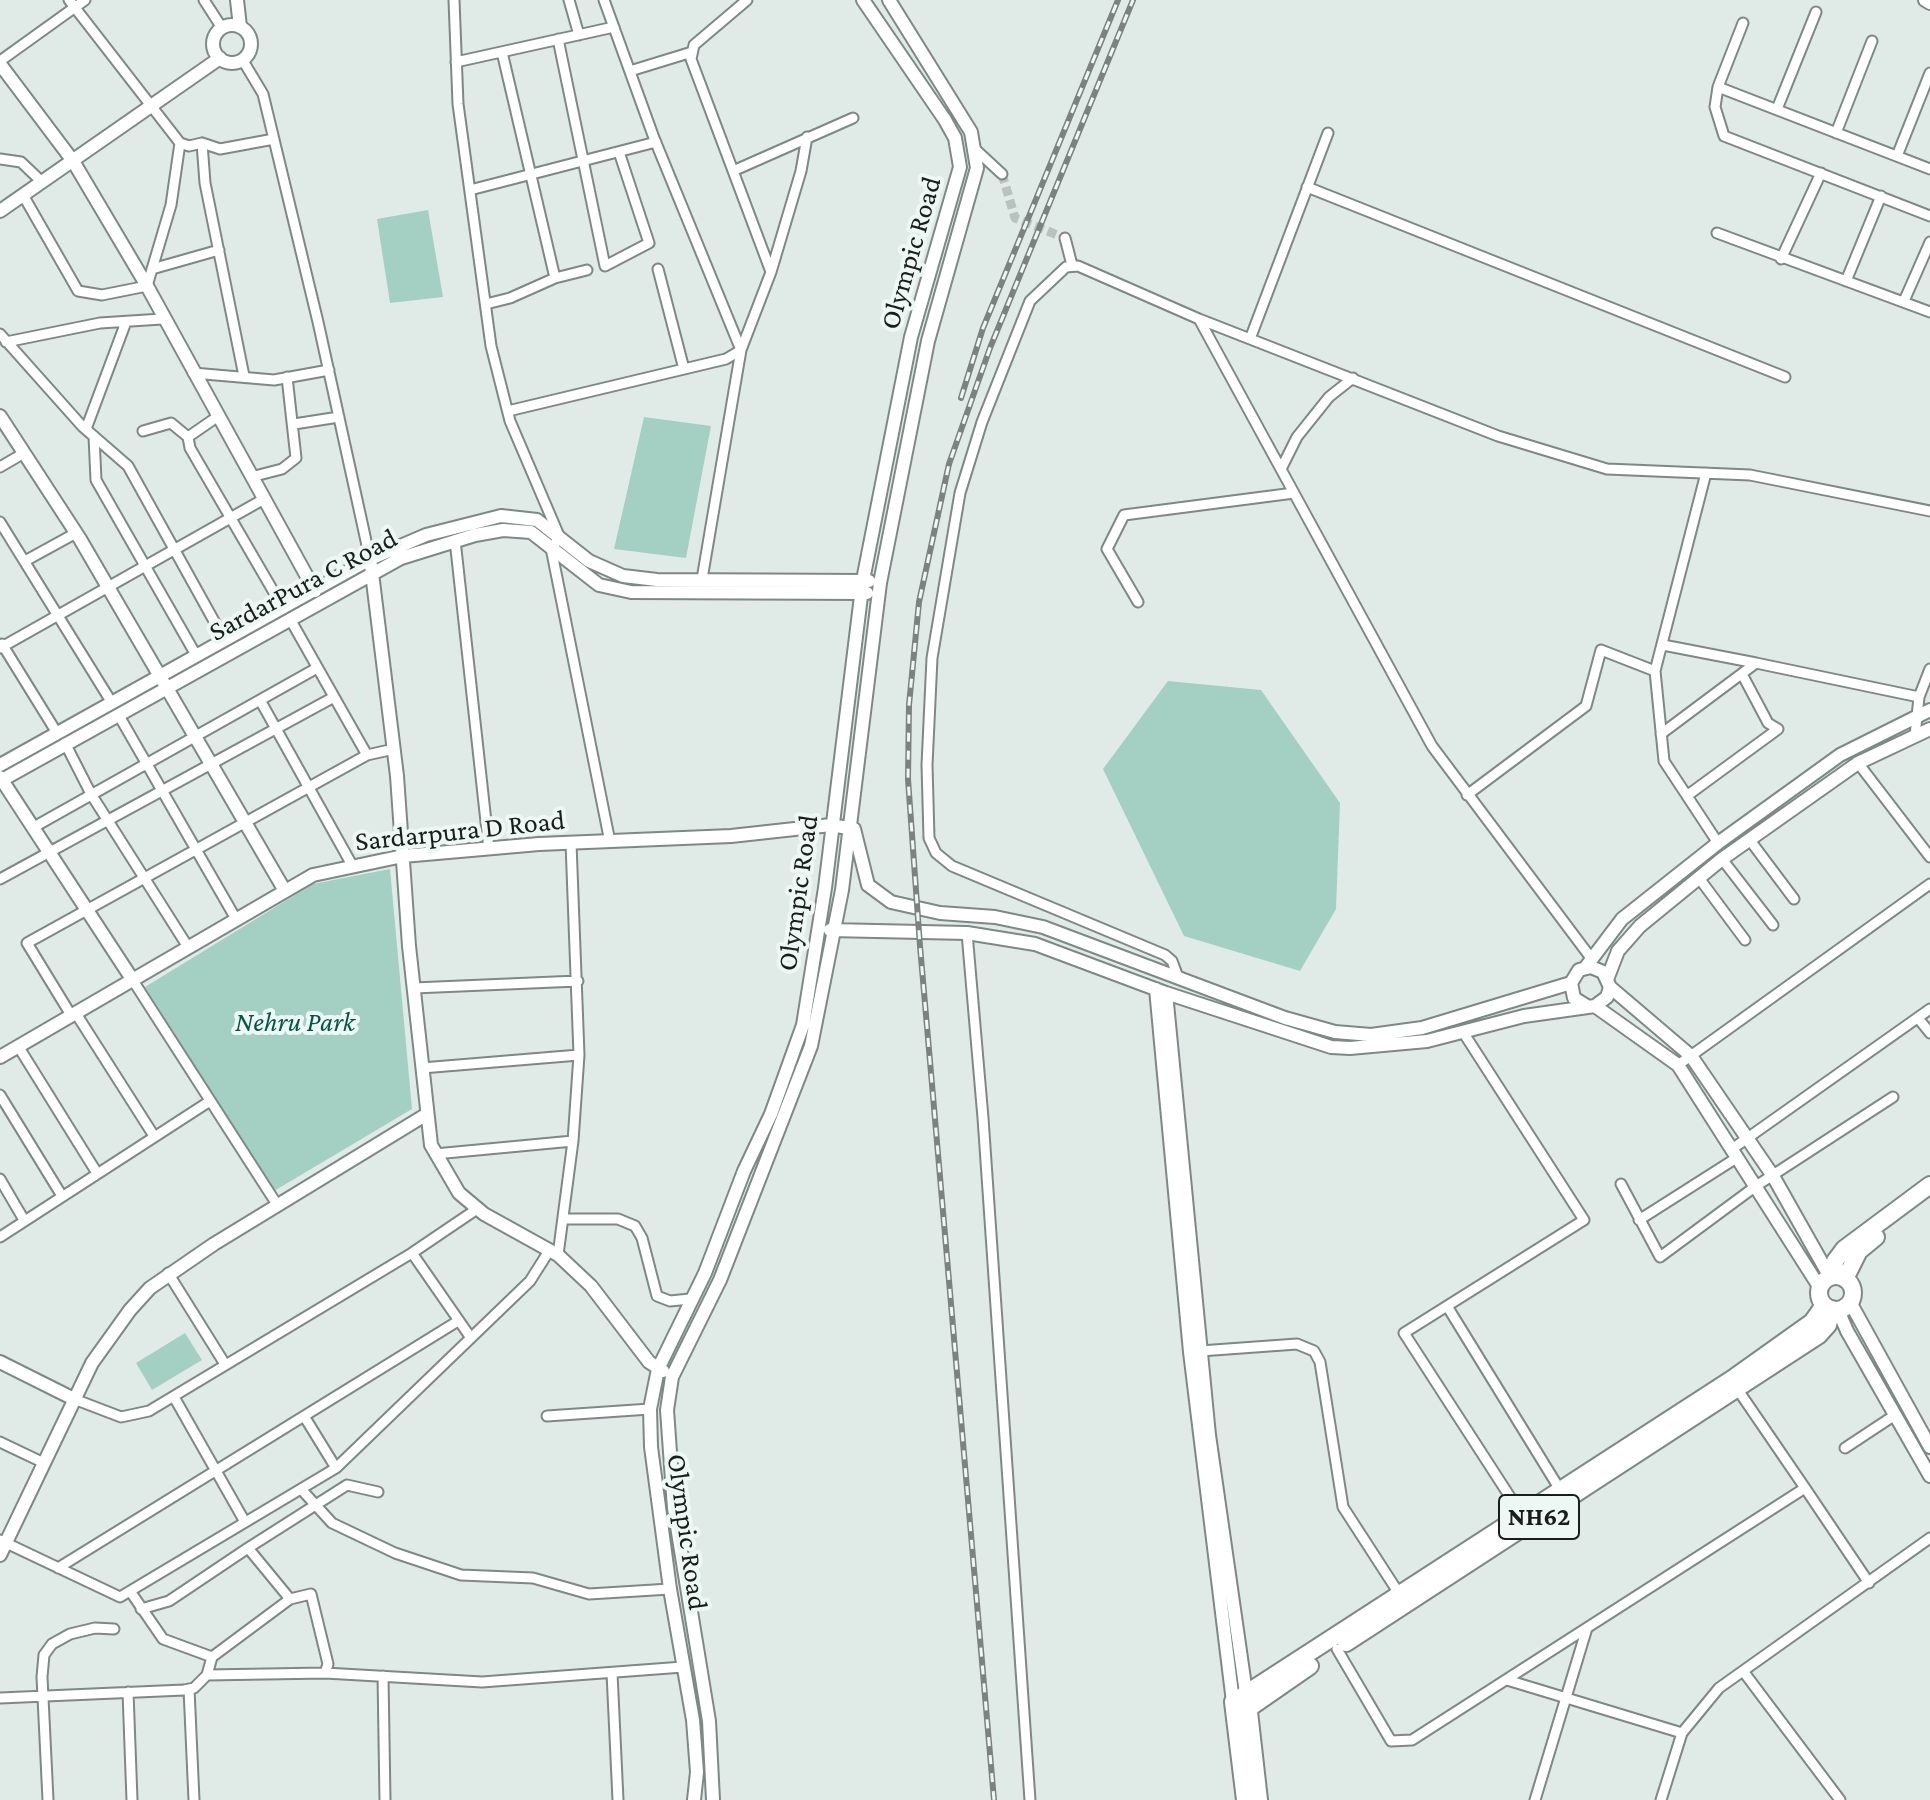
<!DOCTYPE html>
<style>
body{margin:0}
canvas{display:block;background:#e0ebe8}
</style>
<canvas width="1930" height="1800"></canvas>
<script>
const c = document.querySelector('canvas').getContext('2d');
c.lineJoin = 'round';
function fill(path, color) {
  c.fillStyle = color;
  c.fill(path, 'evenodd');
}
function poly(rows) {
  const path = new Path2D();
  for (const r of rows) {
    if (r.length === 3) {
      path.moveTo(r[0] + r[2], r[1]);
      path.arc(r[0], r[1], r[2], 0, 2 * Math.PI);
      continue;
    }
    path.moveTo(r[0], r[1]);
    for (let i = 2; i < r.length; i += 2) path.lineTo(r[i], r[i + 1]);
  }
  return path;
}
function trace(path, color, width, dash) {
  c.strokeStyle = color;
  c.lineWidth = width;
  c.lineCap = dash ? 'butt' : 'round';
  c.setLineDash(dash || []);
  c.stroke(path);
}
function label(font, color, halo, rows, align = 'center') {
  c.font = font + ' "Crimson Pro",serif';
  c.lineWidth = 8;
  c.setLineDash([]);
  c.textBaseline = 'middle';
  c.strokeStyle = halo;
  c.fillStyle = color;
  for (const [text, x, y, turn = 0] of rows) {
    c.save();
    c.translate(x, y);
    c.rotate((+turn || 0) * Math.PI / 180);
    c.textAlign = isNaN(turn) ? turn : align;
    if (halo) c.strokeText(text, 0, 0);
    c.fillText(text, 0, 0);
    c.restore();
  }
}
const green = poly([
 [428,210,443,297,390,303,377,219],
 [644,417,711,426,686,558,614,549],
 [1168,681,1261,690,1340,803,1336,909,1300,971,1184,936,1103,769],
 [390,869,412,1109,274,1191,145,987,313,884],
 [185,1333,202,1360,152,1390,136,1363]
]);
const streetTunnel = poly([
 [1002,174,1015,218,1065,238]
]);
const street = poly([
 [204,0,222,28],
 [454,0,458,104,491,346,510,421,560,538,551,548,610,842],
 [569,0,579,35],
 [604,0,654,138,741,350,771,272,691,59,694,45,747,0],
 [1743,23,1718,87,1715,107,1724,136,1930,216],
 [558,39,605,266,649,243,619,152],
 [242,59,263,94,318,322,370,559],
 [0,61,85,0],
 [456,62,614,27],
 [630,71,692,52],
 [1718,87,1930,169],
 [1777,109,1816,12],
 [1836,133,1872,41],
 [180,143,189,146,202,143,205,183,244,376],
 [202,143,220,149,274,139],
 [975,149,1002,174],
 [1897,156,1930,73],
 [0,159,21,162,42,182],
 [733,171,853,118],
 [1307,187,1785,377],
 [470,190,656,142],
 [23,195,78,291,102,295,147,286,171,205,180,143,69,0],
 [1717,233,1930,312],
 [1065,238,1072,265],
 [1781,259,1821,173],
 [152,269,219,250],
 [658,269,684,369],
 [771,272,801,171,807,137],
 [555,278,587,270],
 [1846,281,1881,196],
 [1904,301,1930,242],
 [486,304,510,298,555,278,502,52],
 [1199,319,1432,746,1591,958],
 [0,334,82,426,128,466,224,639],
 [1250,339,1328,133],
 [6,342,100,323,162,319],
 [193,373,274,380,329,370],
 [508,411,726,359,741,350],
 [217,417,188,437,190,448,283,608],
 [294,424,339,417],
 [86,429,126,322],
 [143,431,171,423,188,437],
 [94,436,96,480,196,655],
 [0,467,24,453],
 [1281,469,1297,437,1329,397,1353,378],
 [1706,473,1655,671,1664,761,1718,843],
 [251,477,282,469,296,458,287,377],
 [0,522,112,703],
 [455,540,489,849],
 [25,561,76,533],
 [702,579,741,350],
 [1138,602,1107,549,1124,515,1294,493],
 [290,619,367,755],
 [2,644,57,733],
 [1663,645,1756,663],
 [0,648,264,499],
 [260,700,352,865],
 [118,714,236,919],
 [1661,734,1756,663,1919,697],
 [1915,736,1919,697,1930,669],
 [65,743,91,794,188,947],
 [1858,763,1930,857],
 [1467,795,1586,706,1601,650,1655,671],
 [1688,795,1778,729,1768,723,1742,674],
 [34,827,317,668],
 [1749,839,1794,899],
 [1722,859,1773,925],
 [1699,878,1745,940],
 [0,879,334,697],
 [967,933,983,1118,1030,1800],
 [1178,977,1172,961,1165,955,952,866,936,853,929,838,927,765,932,658,960,493,982,422,1030,301,1066,267,1078,266,1199,319,1498,436,1607,469,1750,475,1930,511],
 [132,979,278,1206],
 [414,988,578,981],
 [75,1012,154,1136],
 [71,1015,27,943,367,755,394,749],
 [1918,1018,1930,1033],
 [1463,1032,1584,1220,1404,1333,1523,1517],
 [18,1046,97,1173],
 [1678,1065,1930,884],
 [422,1068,579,1055],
 [0,1095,62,1196],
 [1732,1149,1930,1009],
 [435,1154,573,1141],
 [0,1179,24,1220],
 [1621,1184,1660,1257,1756,1186,1893,1097],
 [563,1219,618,1219,635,1226,642,1238,657,1296,670,1301,690,1299],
 [1639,1220,1738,1157],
 [0,1237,210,1101],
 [412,1253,471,1338],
 [558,1255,573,1141,579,1055,571,843],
 [168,1273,223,1361],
 [1447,1306,1559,1488],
 [1200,1351,1297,1344,1314,1351,1320,1362,1343,1507,1400,1595],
 [174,1397,245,1522],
 [74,1399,121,1417,149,1411,412,1253,477,1209],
 [304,1416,336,1468],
 [547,1416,650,1409],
 [0,1442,44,1463],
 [1845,1448,1895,1415],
 [1805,1488,1869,1583],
 [301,1489,332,1523,395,1553,461,1575,533,1578,589,1594,670,1589],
 [0,1540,120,1597,336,1468,530,1281,549,1251],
 [58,1568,458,1321],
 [130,1591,163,1639,212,1657,290,1599,248,1548,347,1485,378,1492],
 [141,1609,169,1601,248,1548],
 [1337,1649,1391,1741,1412,1740,1805,1488,1738,1390],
 [1743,1671,1840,1800],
 [325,1673,482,1682,683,1667],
 [612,1673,618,1800],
 [207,1675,325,1673,328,1664,311,1594,290,1599],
 [383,1676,385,1800],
 [1507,1680,1682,1733,1719,1688,1930,1538],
 [189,1689,194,1800],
 [128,1692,132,1800],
 [0,1698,184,1690,194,1688,207,1675,212,1657],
 [48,1800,42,1677,44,1655,52,1644,70,1634,95,1628,114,1629],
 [1535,1800,1587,1628],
 [1661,1800,1682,1733]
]);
const secondary = poly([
 [237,0,240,27],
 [1925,0,1930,3],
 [232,44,19],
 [0,64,73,161,147,286,315,591],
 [0,211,220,58],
 [0,416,80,539,285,891],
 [371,565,397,776,409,946,431,1145,459,1193,484,1214,558,1255,591,1286,649,1362,663,1371],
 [0,765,370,559,426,535,501,516,537,520,589,561,623,576,657,580,869,581],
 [0,777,132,979],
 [0,781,401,558,475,535,503,530,531,532,599,585,631,592,867,593],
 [830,930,967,933,1035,944,1166,993,1331,1047,1350,1048,1427,1041,1524,1016,1595,1006,1607,997,1610,987,1603,972,1591,967,1579,970,1571,983,1574,998,1587,1006],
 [1585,968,1622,919,1718,843,1840,755,1930,710],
 [1608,977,1618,951,1640,926,1722,859,1858,763,1930,729],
 [1610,987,1691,1056,1773,1176,1830,1277],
 [1156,989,1190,1352,1233,1702],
 [1166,993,1209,1435,1246,1693],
 [1595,1006,1678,1065,1820,1288],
 [0,1057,313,875,403,856,539,844,731,836,831,825,854,829,868,885,891,902,940,913,995,917,1043,927,1285,1018,1335,1032,1371,1035,1422,1028,1571,983],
 [1850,1302,1930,1447],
 [1838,1310,1847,1331,1930,1476],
 [0,1362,74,1399],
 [0,1555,92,1363,130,1310,150,1288,214,1244,427,1114],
 [694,1800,697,1772,693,1720,670,1589,651,1447,650,1409,658,1369,705,1273,744,1171,771,1114,803,1025,825,888,863,580,911,337,960,167,955,138,945,120,863,0],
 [713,1800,709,1721,674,1508,667,1410,672,1377,720,1280,811,1046,842,890,880,583,928,341,977,168,971,132,889,0]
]);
const highway = poly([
 [1834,1276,1835,1261,1844,1249,1930,1185],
 [1836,1293,17],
 [1845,1279,1859,1251,1876,1237],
 [1346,1643,1819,1335,1828,1325,1832,1309],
 [1248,1703,1259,1800],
 [1235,1718,1310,1666],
 [1245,1800,1233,1702,1732,1379,1812,1322,1824,1305]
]);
const rail = poly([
 [961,398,983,328,1118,0],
 [994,1800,920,946,908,779,909,705,919,602,949,464,990,348,1133,0]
]);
const shields = [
 [1539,1517,80]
];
const shieldNames = [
 ["NH62",1539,1517]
];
const streetNames = [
 ["Olympic Road",911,253,-74],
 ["SardarPura C Road",303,585,-28],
 ["Sardarpura D Road",460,831,-6],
 ["Olympic Road",798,893,-82],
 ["Olympic Road",687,1532,82]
];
const parkNames = [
 ["Nehru Park",295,1022]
];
fill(green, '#a3d0c3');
trace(streetTunnel, '#b8c2bf', 9, [9, 4.5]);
trace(street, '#7e8885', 13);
trace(secondary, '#7e8885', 16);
trace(highway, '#7e8885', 20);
trace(street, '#fff', 9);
trace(secondary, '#fff', 12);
trace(highway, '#fff', 16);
trace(rail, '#7b8280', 6);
trace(rail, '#edf8f5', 3, [9]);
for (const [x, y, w] of shields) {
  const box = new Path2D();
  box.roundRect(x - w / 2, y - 22, w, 44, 6);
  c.fillStyle = '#edf8f5';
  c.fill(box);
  trace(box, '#191d1c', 2);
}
label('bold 26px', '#191d1c', null, shieldNames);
label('28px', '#191d1c', '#edf8f5', streetNames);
label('italic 28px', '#055546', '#edf8f5', parkNames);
</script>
